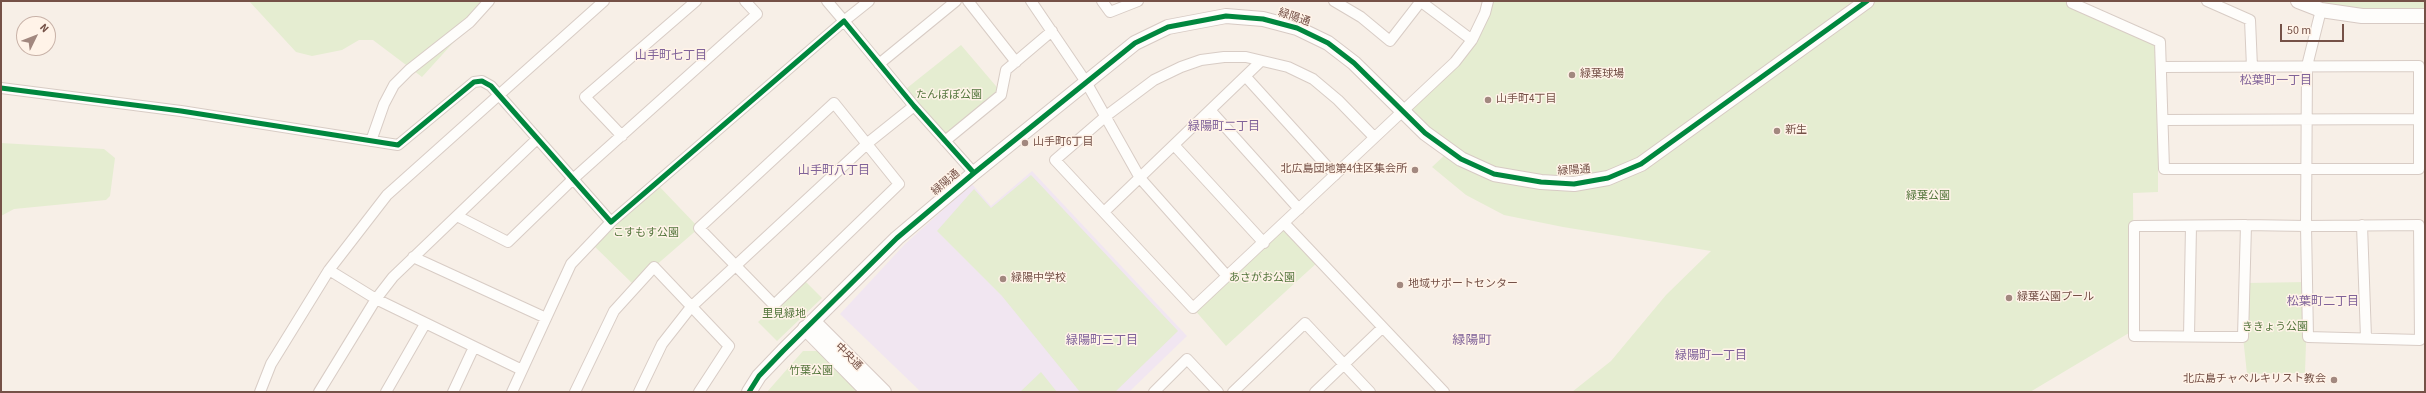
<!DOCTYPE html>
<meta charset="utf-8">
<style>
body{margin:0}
#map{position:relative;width:2426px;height:393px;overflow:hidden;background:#f7efe7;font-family:"Source Sans 3",sans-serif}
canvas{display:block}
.frame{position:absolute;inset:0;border:2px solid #755147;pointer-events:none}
.north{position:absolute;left:16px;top:16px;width:40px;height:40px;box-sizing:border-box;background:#fff3e8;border:1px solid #c8b2a8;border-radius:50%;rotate:47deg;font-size:11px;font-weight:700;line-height:16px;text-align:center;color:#755147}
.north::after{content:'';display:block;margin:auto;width:14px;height:18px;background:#a2887f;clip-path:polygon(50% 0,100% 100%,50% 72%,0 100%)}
.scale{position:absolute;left:2280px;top:24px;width:64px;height:18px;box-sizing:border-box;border:2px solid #755147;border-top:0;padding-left:5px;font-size:12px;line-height:14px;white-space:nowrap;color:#755147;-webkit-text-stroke:3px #fff3e8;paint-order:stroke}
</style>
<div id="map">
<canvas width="2426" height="393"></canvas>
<div class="frame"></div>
<div class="north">N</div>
<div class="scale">50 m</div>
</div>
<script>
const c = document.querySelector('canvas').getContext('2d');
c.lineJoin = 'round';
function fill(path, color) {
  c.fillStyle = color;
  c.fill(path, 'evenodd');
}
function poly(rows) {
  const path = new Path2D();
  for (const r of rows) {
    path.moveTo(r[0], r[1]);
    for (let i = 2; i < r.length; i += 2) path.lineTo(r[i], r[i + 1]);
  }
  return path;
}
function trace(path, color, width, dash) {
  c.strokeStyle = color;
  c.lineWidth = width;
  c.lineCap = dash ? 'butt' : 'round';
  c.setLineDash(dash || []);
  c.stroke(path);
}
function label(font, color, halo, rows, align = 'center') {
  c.font = font + ' "Source Sans 3","Noto Sans JP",sans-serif';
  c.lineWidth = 3;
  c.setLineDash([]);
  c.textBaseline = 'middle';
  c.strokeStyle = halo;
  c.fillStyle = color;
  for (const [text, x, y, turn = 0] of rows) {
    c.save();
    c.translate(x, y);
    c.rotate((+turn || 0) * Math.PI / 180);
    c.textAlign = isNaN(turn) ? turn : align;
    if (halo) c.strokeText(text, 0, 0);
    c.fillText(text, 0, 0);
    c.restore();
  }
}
const education = poly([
 [1032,171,1187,336,1129,392,921,392,840,314,905,244,972,184,991,206]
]);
const green = poly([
 [249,1,491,1,422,77,373,40,359,40,342,50,312,56,296,52],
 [1488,1,2070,1,2069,4,2158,47,2158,192,2133,193,2134,330,2030,392,1572,392,1611,361,1666,295,1711,251,1563,227,1504,215,1466,195,1432,167,1448,152,1403,112,1455,62],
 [2298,1,2425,1,2425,16,2408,16],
 [961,45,1001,92,945,141,902,92],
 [1,143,104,149,115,158,110,196,106,200,14,209,1,216],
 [1031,175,1178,331,1115,392,1080,392,1002,296,937,231,974,189,991,208],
 [657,184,699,228,654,267,636,287,590,242],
 [1284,223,1319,261,1226,346,1193,308],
 [804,280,822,298,777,341,758,322],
 [2308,282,2305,373,2247,374,2243,337,2245,283],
 [803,351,818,351,859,392,767,392],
 [1041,372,1057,392,1020,392]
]);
const street = poly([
 [827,1,844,21,869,1],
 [968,1,1016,62],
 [1031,1,1086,82,1140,178,1227,276],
 [1102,1,1110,12,1138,1],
 [1334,1,1361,17,1390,41,1421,1],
 [1420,1,1472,40],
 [2073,1,2072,3,2160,42,2164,169,2419,169,2419,66,2162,67],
 [2207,1,2250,20,2252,67],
 [879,64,956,1],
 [1246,77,1335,175],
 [1,88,181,111,398,145,474,82,482,81,491,86,611,222,844,21,914,106,974,173],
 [834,103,899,184,774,305,699,228,834,103],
 [1211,111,1299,209],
 [2163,120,2419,119],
 [622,136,585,97,696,1],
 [1374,137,1338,100,1313,79,1288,67,1246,57,1224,57,1201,60,1181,67,1154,80,1106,116,1055,160,1193,308,1455,62,1472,40,1485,13,1488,1],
 [371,141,384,104,394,85,409,70,470,22,489,1],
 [945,141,1001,95,1006,70,1052,31],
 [1174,145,1264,243],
 [1104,212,1260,62],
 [457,216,508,242,573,179,757,14,745,1],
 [1284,223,1444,392],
 [2246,225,2243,337,2134,336,2134,226,2246,225,2306,226,2419,225,2420,340,2308,337,2306,226,2307,66,2321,10],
 [2362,225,2366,338],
 [413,257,546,318],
 [329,270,376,299,522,370],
 [2189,336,2191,226],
 [260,392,271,364,329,270,387,195,604,1],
 [319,392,376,299,393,277,537,139],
 [386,392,425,324],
 [453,392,474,347],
 [512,392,571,264,611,222],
 [575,392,614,311,654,267,729,346,699,392],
 [639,392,662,344,691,307,869,142,914,106],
 [1154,392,1187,359,1218,392],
 [1233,392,1305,323,1370,392],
 [1315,392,1382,328]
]);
const secondary = poly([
 [2298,1,2321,10,2362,16,2425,16],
 [813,321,884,392],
 [805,328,868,392],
 [749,392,759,376,783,351,897,238,974,173,1135,43,1168,27,1226,16,1263,19,1297,28,1328,43,1354,63,1425,133,1461,159,1494,174,1541,182,1574,184,1608,178,1641,164,1867,1]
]);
const cycleway = poly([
 [1,88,181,111,398,145,474,82,482,81,491,86,611,222,844,21,914,106,974,173],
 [749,392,759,376,783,351,897,238,974,173,1135,43,1168,27,1226,16,1263,19,1297,28,1328,43,1354,63,1425,133,1461,159,1494,174,1541,182,1574,184,1608,178,1641,164,1867,1]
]);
const markers = [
 [1572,75,4,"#a2887f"],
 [1488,100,4,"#a2887f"],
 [1777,131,4,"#a2887f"],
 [1025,143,4,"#a2887f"],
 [1415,170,4,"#a2887f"],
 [1003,279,4,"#a2887f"],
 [1400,285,4,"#a2887f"],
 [2009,298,4,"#a2887f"],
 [2334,380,4,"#a2887f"]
];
const streetNames = [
 ["緑陽通",1294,18,19],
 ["緑陽通",1574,171,-4],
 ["緑陽通",946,183,-40],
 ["中央通",848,357,45]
];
const poiNames = [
 ["緑葉球場",1580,75],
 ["山手町4丁目",1496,100],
 ["新生",1785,131],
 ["山手町6丁目",1033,143],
 ["北広島団地第4住区集会所",1407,170,"right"],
 ["緑陽中学校",1011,279],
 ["地域サポートセンター",1408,285],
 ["緑葉公園プール",2017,298],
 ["北広島チャペルキリスト教会",2326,380,"right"]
];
const parkNames = [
 ["たんぽぽ公園",949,96],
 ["緑葉公園",1928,197],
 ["こすもす公園",646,234],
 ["あさがお公園",1262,279],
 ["里見緑地",784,315],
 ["ききょう公園",2275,328],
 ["竹葉公園",811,372]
];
const neighbourhoodNames = [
 ["山手町七丁目",671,56],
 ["松葉町一丁目",2276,81],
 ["緑陽町二丁目",1224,127],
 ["山手町八丁目",834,171],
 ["松葉町二丁目",2323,302],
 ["緑陽町三丁目",1102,341],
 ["緑陽町一丁目",1711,356]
];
const quarterNames = [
 ["緑陽町",1472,341]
];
fill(education, '#f1e6f1');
fill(green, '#e5edd1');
trace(street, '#d8ccc5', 12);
trace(secondary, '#d7cac4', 16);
trace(street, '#fefdfb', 10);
trace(secondary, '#fefdfb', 14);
trace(cycleway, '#00873e', 5);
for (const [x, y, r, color] of markers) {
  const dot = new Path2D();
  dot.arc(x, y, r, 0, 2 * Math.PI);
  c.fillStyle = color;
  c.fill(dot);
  trace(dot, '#fff3e8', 1.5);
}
label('11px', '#755147', '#fff3e8', streetNames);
label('11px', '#755147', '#fff3e8', poiNames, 'left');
label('11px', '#54763c', '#fff3e8', parkNames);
label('12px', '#7f6299', '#fff3e8', neighbourhoodNames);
label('13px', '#7f6299', '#fff3e8', quarterNames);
</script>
